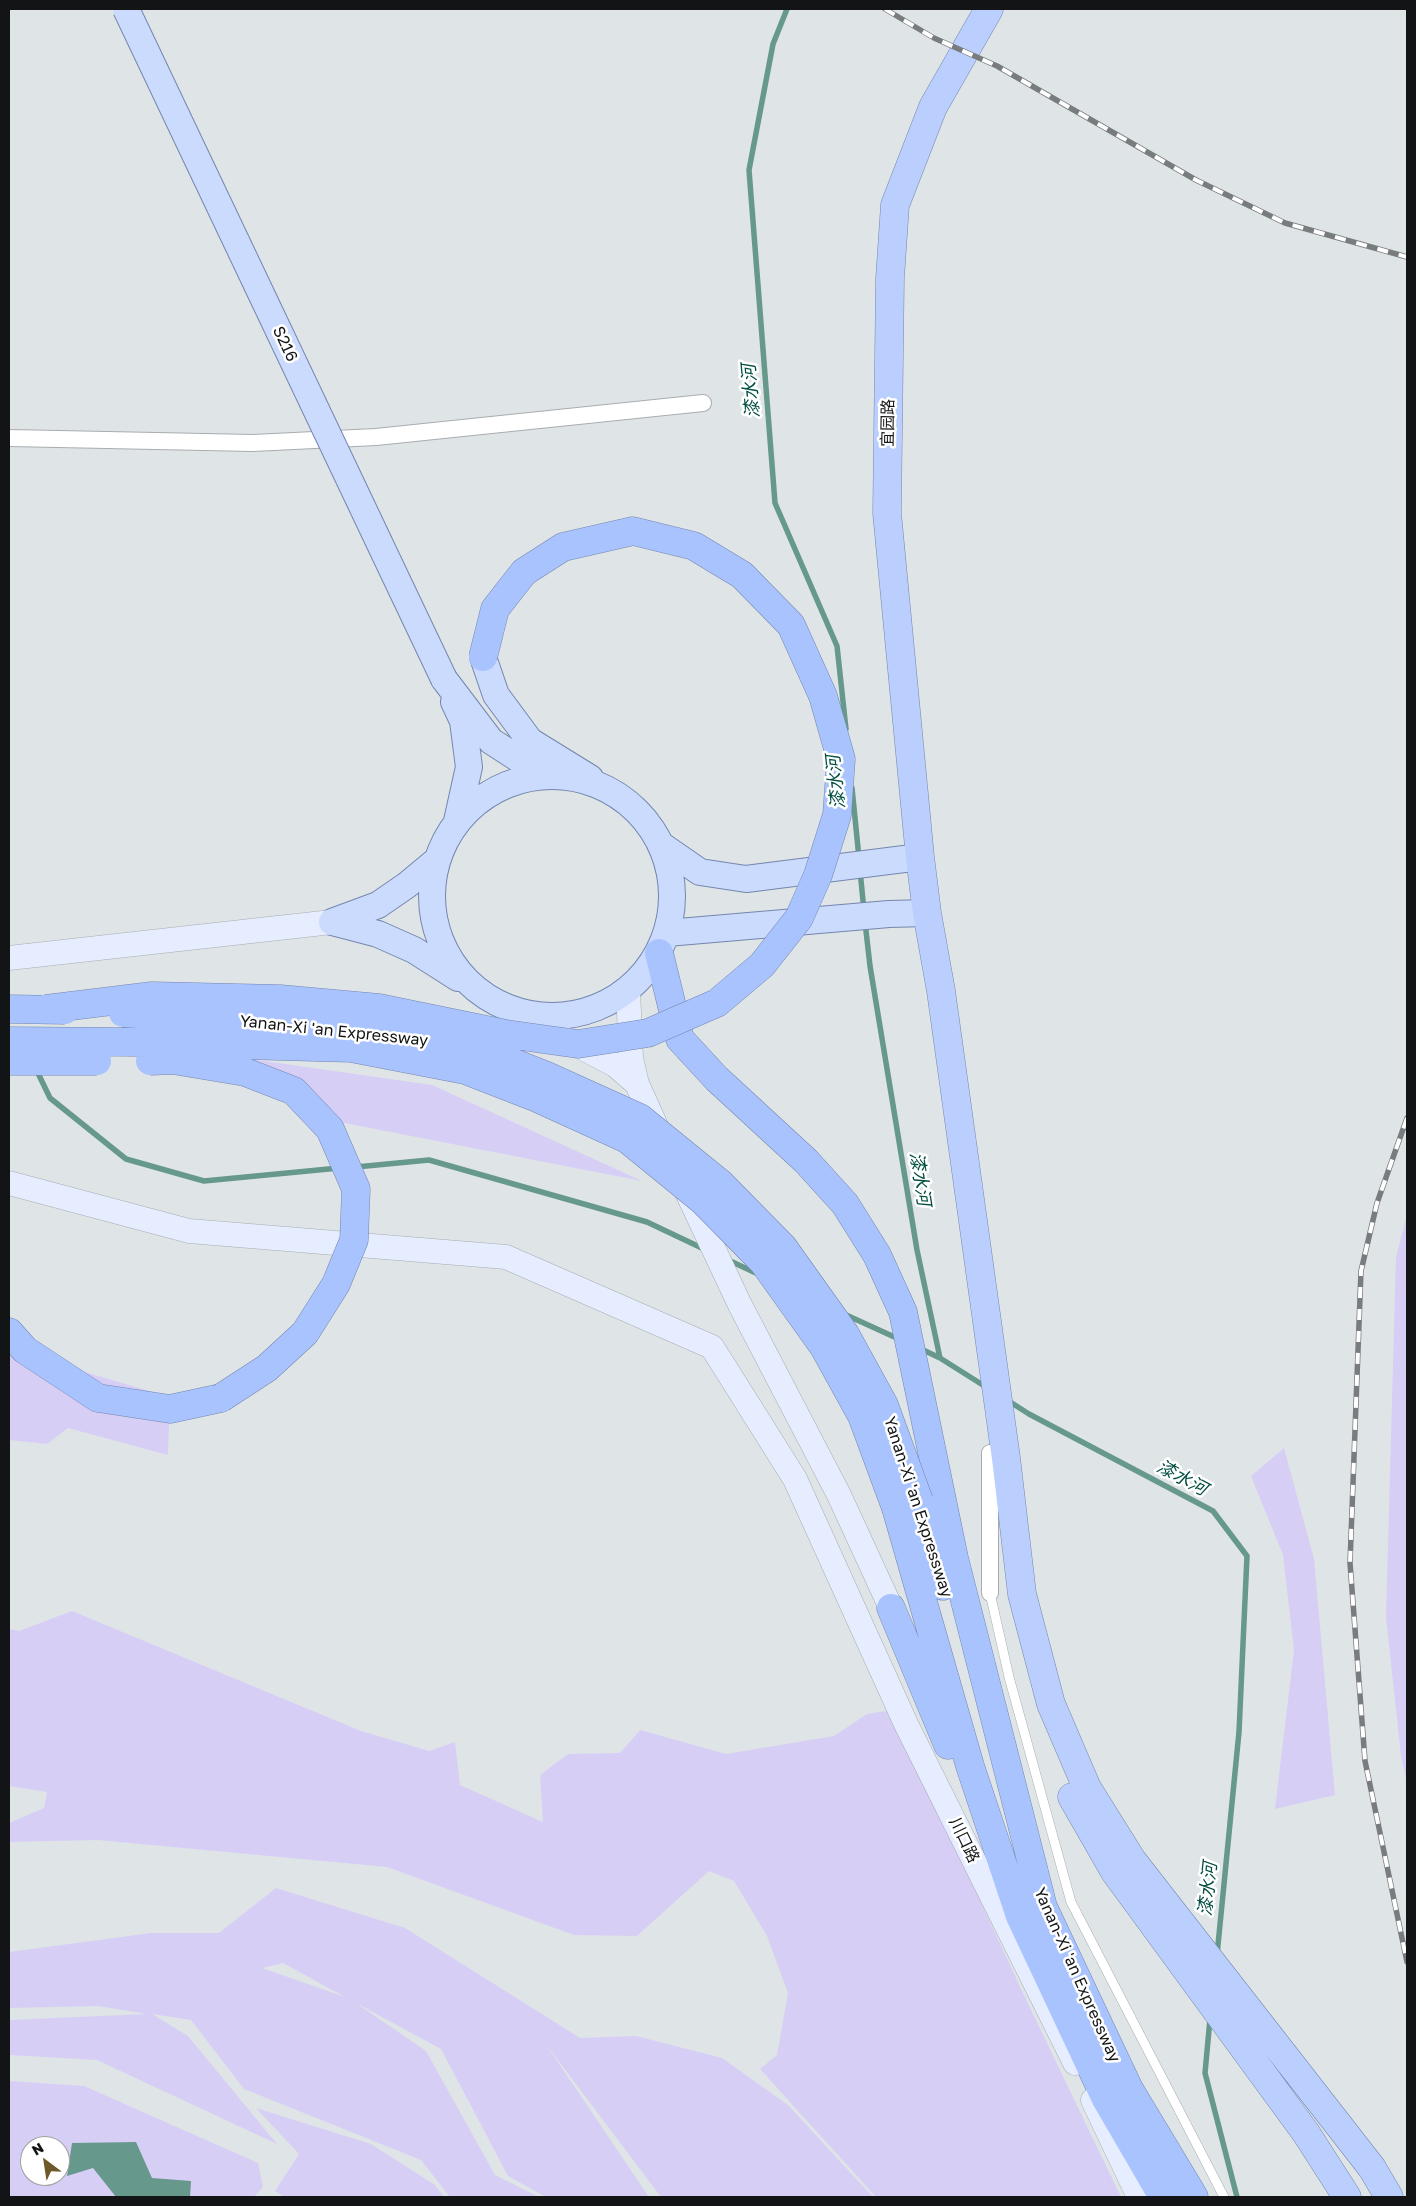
<!DOCTYPE html>
<meta charset="utf-8">
<style>
body{margin:0}
#map{position:relative;width:1416px;height:2206px;overflow:hidden;background:#dfe4e7;font-family:"Golos Text",sans-serif}
canvas{display:block}
.frame{position:absolute;inset:0;border:10px solid #131416;pointer-events:none}
.north{position:absolute;left:20px;top:2136px;width:50px;height:50px;box-sizing:border-box;background:#fff;border:1px solid #a1a1a2;border-radius:50%;rotate:329deg;font-size:14px;font-weight:700;line-height:20px;text-align:center;color:#131416}
.north::after{content:'';display:block;margin:auto;width:18px;height:22px;background:#6e5a29;clip-path:polygon(50% 0,100% 100%,50% 72%,0 100%)}
</style>
<div id="map">
<canvas width="1416" height="2206"></canvas>
<div class="frame"></div>
<div class="north">N</div>
</div>
<script>
const c = document.querySelector('canvas').getContext('2d');
c.lineJoin = 'round';
function fill(path, color) {
  c.fillStyle = color;
  c.fill(path, 'evenodd');
}
function poly(rows) {
  const path = new Path2D();
  for (const r of rows) {
    if (r.length === 3) {
      path.moveTo(r[0] + r[2], r[1]);
      path.arc(r[0], r[1], r[2], 0, 2 * Math.PI);
      continue;
    }
    path.moveTo(r[0], r[1]);
    for (let i = 2; i < r.length; i += 2) path.lineTo(r[i], r[i + 1]);
  }
  return path;
}
function trace(path, color, width, dash) {
  c.strokeStyle = color;
  c.lineWidth = width;
  c.lineCap = dash ? 'butt' : 'round';
  c.setLineDash(dash || []);
  c.stroke(path);
}
function label(font, color, halo, rows, align = 'center') {
  c.font = font + ' "Golos Text","Noto Sans SC",sans-serif';
  c.lineWidth = 5;
  c.setLineDash([]);
  c.textBaseline = 'middle';
  c.strokeStyle = halo;
  c.fillStyle = color;
  for (const [text, x, y, turn = 0] of rows) {
    c.save();
    c.translate(x, y);
    c.rotate((+turn || 0) * Math.PI / 180);
    c.textAlign = isNaN(turn) ? turn : align;
    if (halo) c.strokeText(text, 0, 0);
    c.fillText(text, 0, 0);
    c.restore();
  }
}
const green = poly([
 [243,1058,432,1085,642,1181,329,1120],
 [1407,1215,1407,1783,1401,1756,1386,1617,1396,1257],
 [9,1316,64,1366,170,1397,168,1455,68,1428,47,1444,9,1440],
 [1284,1448,1314,1559,1335,1795,1275,1809,1294,1650,1283,1555,1251,1476],
 [72,1611,361,1731,429,1751,455,1742,460,1785,543,1822,540,1775,568,1754,620,1753,640,1730,726,1754,834,1736,867,1714,892,1710,1022,1991,1121,2197,876,2197,760,2069,777,2055,788,1993,767,1936,734,1881,709,1871,637,1936,574,1935,387,1867,98,1840,9,1842,9,1823,44,1808,47,1792,9,1786,9,1629,19,1631],
 [276,1888,405,1928,580,2038,636,2036,722,2058,788,2105,873,2197,661,2197,545,2043,649,2197,546,2197,508,2176,441,2049,356,2003,426,2051,495,2175,539,2197,450,2197,421,2160,244,2089,191,2020,152,2014,188,2036,277,2144,97,2060,9,2055,9,2020,147,2014,98,2006,9,2008,9,1952,151,1933,219,1933],
 [283,1963,345,1997,262,1968],
 [9,2081,84,2086,258,2163,263,2187,254,2197,9,2197],
 [30,2146,60,2146,60,2176,30,2176],
 [256,2108,371,2144,435,2185,444,2197,285,2197,275,2191,299,2154]
]);
const water = poly([
 [136,2142,152,2178,191,2181,190,2197,116,2197,93,2168,67,2176,72,2143]
]);
const stream = poly([
 [787,9,773,44,749,170,775,503,837,646,846,729],
 [852,788,859,858],
 [860,870,864,911],
 [865,922,870,966,917,1250,940,1358],
 [36,1069,50,1098,126,1159,204,1181,339,1168],
 [356,1167,429,1160,647,1222,706,1250],
 [726,1259,758,1274],
 [844,1314,901,1340],
 [919,1348,940,1358,986,1387],
 [1007,1400,1029,1414,1213,1511,1247,1556,1239,1732,1217,1955],
 [1210,2019,1205,2073,1237,2197]
]);
const service = poly([
 [990,1593,1009,1677,1071,1902,1224,2197]
]);
const minor = poly([
 [9,438,253,443,376,437,703,403],
 [990,1593,990,1453]
]);
const secondary = poly([
 [9,958,332,922],
 [628,990,631,1058,637,1084,660,1135],
 [512,1011,615,1065,637,1084],
 [9,1183,189,1231,506,1257,712,1347,795,1479,906,1724,1075,2063],
 [684,1186,740,1305,839,1495,891,1608],
 [1093,2100,1139,2197]
]);
const primary = poly([
 [483,657,496,695,530,741,590,778],
 [444,679,491,741,522,761,557,773],
 [454,702,463,721,469,767,457,821],
 [552,896,120],
 [661,845,700,872,746,879,920,857],
 [332,922,378,934,414,950,458,978],
 [332,922,378,905,407,885,437,860],
 [667,933,889,914,927,913]
]);
const trunk = poly([
 [989,9,933,107,895,205,890,278,887,513,920,857,927,913,941,991,1006,1458,1022,1594,1051,1704,1087,1788,1132,1860,1372,2168,1389,2197],
 [1072,1797,1115,1872,1306,2133,1347,2197]
]);
const motorway = poly([
 [659,953,680,1039,717,1079,806,1161,845,1204,877,1255,903,1312,954,1558,1043,1907],
 [9,1332,25,1350,98,1398,170,1409,221,1398],
 [919,1501,943,1586],
 [896,1508,970,1766,1020,1916,1106,2099,1163,2197],
 [891,1608,948,1745],
 [1037,1889,1043,1907,1129,2089,1194,2197]
]);
const rail = poly([
 [885,9,934,38,997,66,1196,180,1285,223,1407,257],
 [1407,1118,1377,1203,1361,1271,1350,1563,1365,1761,1407,1962]
]);
const primaryBridge = poly([
 [126,9,444,679]
]);
const motorwayBridge = poly([
 [9,1009,65,1010],
 [46,1009,152,996,280,999,379,1008,506,1034,578,1044,648,1033,717,1003,762,965,799,918,818,875,837,815,841,759,823,696,791,625,742,575,694,546,633,531,563,547,524,572,495,609,483,657],
 [123,1013,279,1023,380,1032,474,1047,547,1076,640,1118,720,1183,783,1247,845,1334,884,1405,919,1501],
 [9,1041,135,1042,351,1048,465,1070,537,1098,627,1139,703,1201,764,1263,824,1347,862,1416,896,1508],
 [9,1061,97,1061],
 [150,1061,173,1060,245,1072,294,1091,330,1129,356,1189,354,1240,336,1284,305,1333,267,1368,221,1398]
]);
const streetNames = [
 ["S216",285,344,65],
 ["宜园路",888,423,-89],
 ["Yanan-Xi 'an Expressway",334,1031,6],
 ["Yanan-Xi 'an Expressway",918,1507,72],
 ["川口路",964,1840,64],
 ["Yanan-Xi 'an Expressway",1077,1975,66]
];
const waterNames = [
 ["漆水河",751,391,-95],
 ["漆水河",836,782,-96],
 ["漆水河",920,1179,81],
 ["漆水河",1182,1478,28],
 ["漆水河",1208,1889,-84]
];
fill(green, '#d7cef6');
fill(water, '#66988b');
trace(stream, '#66988b', 5.5);
trace(service, '#a8adb0', 10);
trace(minor, '#a8adb0', 18);
trace(secondary, '#a8adb0', 25);
trace(primary, '#7486ad', 28);
trace(trunk, '#7486ad', 29);
trace(motorway, '#7486ad', 29);
trace(service, '#fff', 9);
trace(minor, '#fff', 16);
trace(secondary, '#e5edff', 24);
trace(primary, '#cbdbfe', 26);
trace(trunk, '#bacffe', 28);
trace(motorway, '#a9c3fe', 28);
trace(rail, '#797c7f', 5.5);
trace(rail, '#fff', 4, [11]);
trace(primaryBridge, '#7486ad', 28, []);
trace(motorwayBridge, '#7486ad', 29, []);
trace(primaryBridge, '#cbdbfe', 26);
trace(motorwayBridge, '#a9c3fe', 28);
label('16px', '#131416', '#fff', streetNames);
label('italic 18px', '#024e41', '#fff', waterNames);
</script>
